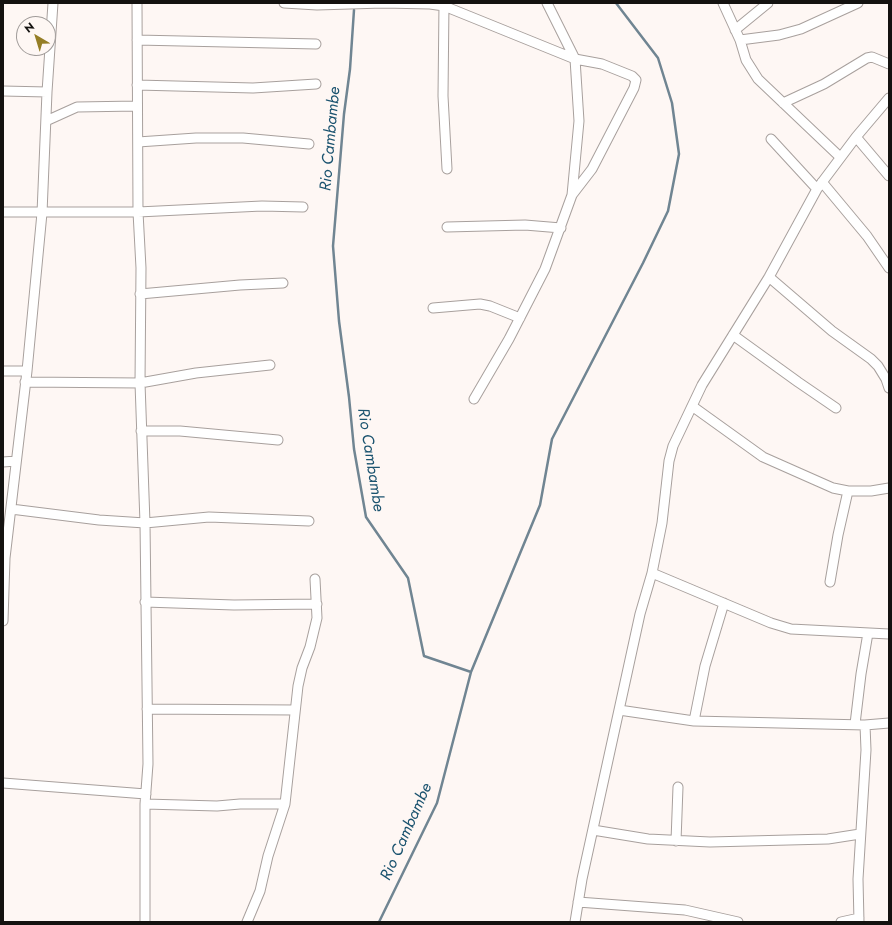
<!DOCTYPE html>
<style>
body{margin:0}
#map{position:relative;width:892px;height:925px;overflow:hidden;background:#fef7f4;font-family:Jost,sans-serif}
canvas{display:block}
.frame{position:absolute;inset:0;border:4px solid #141210;pointer-events:none}
.north{position:absolute;left:16px;top:16px;width:40px;height:40px;box-sizing:border-box;background:#fef7f4;border:1px solid #a09b99;border-radius:50%;rotate:322deg;font-size:11px;font-weight:700;line-height:16px;text-align:center;color:#141210}
.north::after{content:'';display:block;margin:auto;width:14px;height:18px;background:#957e26;clip-path:polygon(50% 0,100% 100%,50% 72%,0 100%)}
</style>
<div id="map">
<canvas width="892" height="925"></canvas>
<div class="frame"></div>
<div class="north">N</div>
</div>
<script>
const c = document.querySelector('canvas').getContext('2d');
c.lineJoin = 'round';
function poly(rows) {
  const path = new Path2D();
  for (const r of rows) {
    path.moveTo(r[0], r[1]);
    for (let i = 2; i < r.length; i += 2) path.lineTo(r[i], r[i + 1]);
  }
  return path;
}
function trace(path, color, width, dash) {
  c.strokeStyle = color;
  c.lineWidth = width;
  c.lineCap = dash ? 'butt' : 'round';
  c.setLineDash(dash || []);
  c.stroke(path);
}
function label(font, color, halo, rows, align = 'center') {
  c.font = font + ' Jost,sans-serif';
  c.lineWidth = 3.5;
  c.setLineDash([]);
  c.textBaseline = 'middle';
  c.strokeStyle = halo;
  c.fillStyle = color;
  for (const [text, x, y, turn = 0] of rows) {
    c.save();
    c.translate(x, y);
    c.rotate((+turn || 0) * Math.PI / 180);
    c.textAlign = isNaN(turn) ? turn : align;
    if (halo) c.strokeText(text, 0, 0);
    c.fillText(text, 0, 0);
    c.restore();
  }
}
const stream = poly([
 [354,10,350,69,344,114,333,246,339,321,349,397,354,449,366,517,408,578,424,656,471,672,437,803,379,922],
 [471,672,540,505,552,439,643,263,668,211,679,154,672,103,658,58,616,3]
]);
const minor = poly([
 [137,3,138,212,141,268,140,383,145,523,148,764,145,804,145,922],
 [284,3,317,5,383,3,430,4,444,6,575,59,602,64,632,76,636,80,634,88,592,169,572,195],
 [444,3,443,96,447,169],
 [723,3,740,40,779,35,801,29,858,3],
 [735,30,768,3],
 [137,40,316,44],
 [740,40,746,60,758,79,840,157],
 [137,85,253,88,316,84],
 [3,91,47,92],
 [783,103,824,84,867,58,872,57,889,64],
 [46,121,77,107,137,106],
 [856,137,889,176],
 [771,139,817,189],
 [138,142,196,138,243,138,309,144],
 [822,182,867,236,889,268],
 [3,212,138,212,262,206,303,207],
 [447,227,525,225,561,228],
 [769,277,832,331,871,359,878,366,886,379,889,388],
 [140,294,240,285,283,283],
 [433,308,480,304,490,306,520,318],
 [733,335,798,382,836,408],
 [3,371,27,371],
 [25,382,140,383,196,373,270,365],
 [474,399,509,339,545,269,572,195,579,121,575,59,547,3],
 [692,406,763,457,833,488,848,491,871,491,889,488],
 [141,431,180,431,278,440],
 [3,462,16,461],
 [11,509,99,520,145,523,209,517,309,521],
 [652,573,771,623,791,629,889,634],
 [830,582,838,535,848,491],
 [145,602,234,605,317,604],
 [3,621,5,558,27,371,42,213,47,92,53,3],
 [147,709,295,710],
 [619,710,694,721,865,725,889,723],
 [694,721,705,666,724,603],
 [855,724,861,674,868,633],
 [3,783,146,794],
 [145,804,217,806,240,804,285,804],
 [593,830,648,839,710,842,828,839,860,834],
 [676,841,678,787],
 [578,902,685,910,738,922],
 [247,922,260,891,268,856,285,804,298,686,302,668,310,647,317,618,315,579],
 [575,922,582,879,640,614,652,573,662,523,669,461,673,446,702,385,769,277,817,189,856,137,889,98],
 [841,922,859,918],
 [859,922,858,879,866,750,865,725]
]);
const waterNames = [
 ["Rio Cambambe",331,139,-85],
 ["Rio Cambambe",370,460,81],
 ["Rio Cambambe",407,832,-66]
];
trace(stream, '#708592', 2.5);
trace(minor, '#a8a09d', 11);
trace(minor, '#fff', 9);
label('italic 16px', '#1b536f', '#fef7f4', waterNames);
</script>
